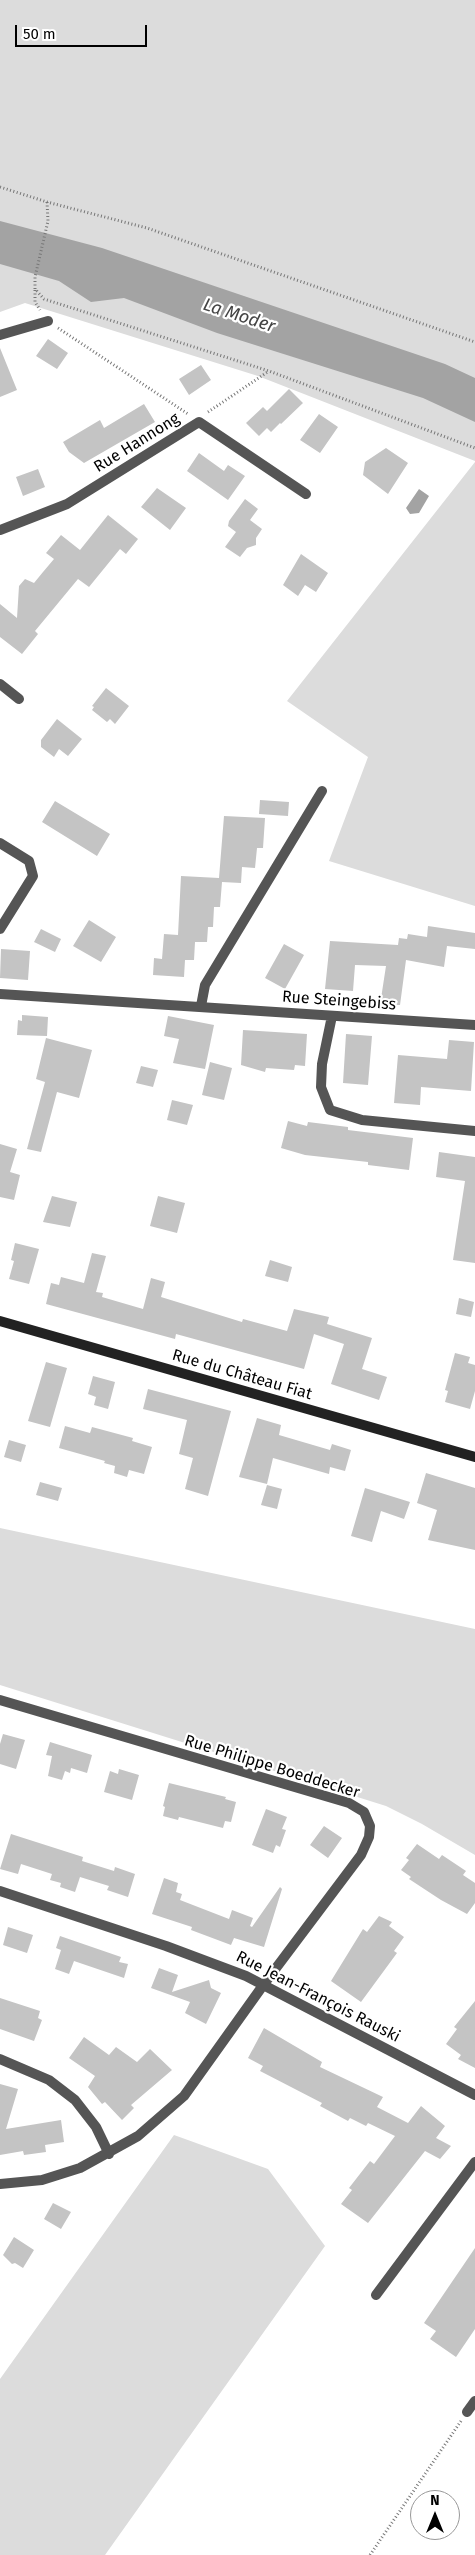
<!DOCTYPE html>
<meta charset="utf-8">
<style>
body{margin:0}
#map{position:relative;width:475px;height:2555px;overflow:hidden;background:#fff;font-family:"Fira Sans",sans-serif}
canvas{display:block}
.north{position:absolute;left:410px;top:2490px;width:50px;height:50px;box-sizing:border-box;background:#fff;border:1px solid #999;border-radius:50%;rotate:0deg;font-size:14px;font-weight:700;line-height:20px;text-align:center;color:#000}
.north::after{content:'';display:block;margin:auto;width:18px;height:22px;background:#000;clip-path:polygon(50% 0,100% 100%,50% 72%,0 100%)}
.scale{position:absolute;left:15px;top:25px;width:132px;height:22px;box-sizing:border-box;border:2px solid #000;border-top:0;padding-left:6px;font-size:15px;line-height:18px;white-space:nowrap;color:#000;-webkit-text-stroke:4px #fff;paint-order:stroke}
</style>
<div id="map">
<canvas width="475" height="2555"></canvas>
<div class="north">N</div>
<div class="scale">50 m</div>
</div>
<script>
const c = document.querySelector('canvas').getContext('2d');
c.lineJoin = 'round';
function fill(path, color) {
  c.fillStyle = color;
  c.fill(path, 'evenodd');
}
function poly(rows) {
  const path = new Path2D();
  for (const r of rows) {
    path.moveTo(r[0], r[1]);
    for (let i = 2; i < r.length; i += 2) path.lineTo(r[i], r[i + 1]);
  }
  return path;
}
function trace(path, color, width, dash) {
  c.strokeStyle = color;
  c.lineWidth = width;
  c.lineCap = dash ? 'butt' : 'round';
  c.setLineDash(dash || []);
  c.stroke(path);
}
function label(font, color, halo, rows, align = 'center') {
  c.font = font + ' "Fira Sans",sans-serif';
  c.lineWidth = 4.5;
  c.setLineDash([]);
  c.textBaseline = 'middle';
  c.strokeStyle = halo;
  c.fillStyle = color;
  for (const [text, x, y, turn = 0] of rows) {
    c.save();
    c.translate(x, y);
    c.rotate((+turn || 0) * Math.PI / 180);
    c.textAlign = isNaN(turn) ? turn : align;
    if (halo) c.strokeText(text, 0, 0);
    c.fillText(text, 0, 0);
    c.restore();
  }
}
const green = poly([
 [0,0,475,0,475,461,258,376,25,303,0,312],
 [475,462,475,906,329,861,368,757,287,701],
 [0,1528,475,1629,475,1855,422,1824,386,1806,0,1685],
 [174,2135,268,2169,325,2246,105,2555,0,2555,0,2379]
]);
const water = poly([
 [0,221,102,248,445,364,475,378,475,422,423,398,217,333,124,298,91,302,59,281,0,264],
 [419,489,429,496,419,513,410,514,406,508]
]);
const building = poly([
 [48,339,68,353,57,369,36,356],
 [0,348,17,390,0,397],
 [201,365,211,380,189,395,179,379],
 [289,389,303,403,281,424,280,423,271,432,267,428,259,436,246,423,263,407,267,411],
 [144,404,155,422,84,463,69,452,63,442,100,420,104,428],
 [319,414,338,427,320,453,300,440],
 [386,448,408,463,388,494,363,475,365,462],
 [199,453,224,471,228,465,245,476,228,500,187,471],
 [38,469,45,487,23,496,16,477],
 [157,488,186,508,170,530,141,507],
 [245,499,258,509,250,520,262,529,256,538,256,545,247,548,240,557,225,547,236,532,228,526,229,521],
 [108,515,138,539,126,554,120,549,89,587,78,579,35,631,38,634,22,654,0,637,0,604,17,618,19,586,25,579,34,583,43,572,54,559,46,553,61,535,80,550],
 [301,554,328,573,316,592,305,585,298,596,283,585],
 [106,688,129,706,115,724,110,719,107,722,92,710,94,707,92,706],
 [57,719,82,739,68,756,59,749,54,757,41,747,41,740],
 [260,800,289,802,288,816,259,814],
 [55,801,110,834,97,856,42,822],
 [224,816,265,818,263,848,257,848,255,868,242,867,241,883,222,882,220,907,214,907,213,927,208,927,207,942,195,942,194,960,185,960,184,977,153,975,154,958,162,959,164,934,178,935,181,876,219,878],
 [89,920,116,937,101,962,73,946],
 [428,926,475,933,475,949,447,946,444,967,406,960,400,1005,380,1005,386,966,355,965,353,991,325,989,330,941,398,945,399,938,407,939,408,934,427,937],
 [41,929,61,939,55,952,34,942],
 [284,944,304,955,285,989,265,978],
 [1,949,30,951,28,980,0,978],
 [22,1015,48,1017,47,1036,17,1035,18,1020,22,1021],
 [168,1016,214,1025,205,1069,173,1063,179,1039,164,1036],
 [243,1030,307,1034,305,1066,295,1065,294,1070,266,1068,265,1072,241,1065],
 [346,1034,372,1036,368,1085,343,1083],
 [46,1038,92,1050,79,1098,57,1092,41,1152,27,1149,45,1082,36,1079],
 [449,1040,474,1042,471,1091,421,1087,420,1105,394,1103,398,1055,447,1059],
 [210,1062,232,1068,224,1100,202,1095],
 [141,1066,158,1070,153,1087,136,1083],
 [172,1100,193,1105,187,1125,167,1120],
 [288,1121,307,1126,308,1122,348,1127,348,1130,413,1138,409,1170,368,1165,368,1162,305,1155,281,1148],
 [0,1144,17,1149,10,1172,20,1175,14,1200,0,1197],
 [439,1152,475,1157,475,1263,453,1260,465,1181,436,1177],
 [52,1196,77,1202,70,1227,43,1222],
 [158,1196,185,1203,177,1233,150,1226],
 [15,1243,39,1249,29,1284,9,1279,14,1261,11,1260],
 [92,1253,106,1256,96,1292,103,1293,102,1297,143,1309,151,1278,165,1282,161,1297,242,1322,243,1319,287,1331,294,1309,329,1317,327,1324,372,1338,362,1369,387,1377,379,1400,331,1384,344,1344,314,1334,304,1369,176,1334,175,1339,46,1304,51,1283,59,1285,61,1277,84,1283],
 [270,1260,292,1267,288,1282,265,1276],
 [459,1298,474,1302,471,1317,456,1314],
 [455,1353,470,1357,468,1363,475,1365,475,1391,470,1409,445,1402,448,1391,445,1390],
 [46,1362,67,1368,50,1427,28,1421],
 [93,1376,115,1382,108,1409,94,1405,96,1397,88,1394],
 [148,1389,231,1411,208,1496,185,1489,193,1458,179,1454,187,1420,143,1409],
 [257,1418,281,1425,279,1435,330,1450,332,1444,351,1450,345,1471,330,1467,329,1474,273,1458,267,1484,239,1477],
 [65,1426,90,1433,92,1427,133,1438,132,1441,152,1447,144,1474,129,1470,127,1477,114,1473,115,1466,104,1463,105,1461,59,1448],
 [9,1440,26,1445,21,1462,4,1457],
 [426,1473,475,1488,475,1550,428,1540,437,1510,417,1503],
 [40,1482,62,1488,58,1501,36,1495],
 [267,1485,282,1489,277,1509,261,1505],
 [365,1488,410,1502,404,1519,381,1511,372,1542,351,1536],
 [3,1734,25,1740,16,1769,0,1764,0,1744],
 [50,1742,92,1755,87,1773,71,1768,70,1773,65,1771,62,1780,48,1776,52,1756,46,1755],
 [119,1769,139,1775,132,1800,104,1792,110,1771,118,1774],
 [169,1783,226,1797,225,1799,236,1802,231,1822,225,1821,223,1828,179,1817,178,1820,163,1816,165,1807,163,1806],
 [266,1809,287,1817,282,1829,286,1830,280,1847,276,1845,273,1853,252,1845],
 [324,1826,342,1838,328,1858,310,1845],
 [11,1834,83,1857,82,1861,114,1871,115,1867,135,1874,128,1897,107,1890,109,1886,80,1877,75,1892,60,1887,61,1883,50,1880,52,1874,21,1864,18,1874,0,1869],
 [417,1844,439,1859,442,1855,466,1871,463,1875,475,1883,475,1903,467,1914,441,1900,409,1879,411,1877,401,1870,409,1860,406,1858],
 [164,1878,178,1883,176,1892,182,1894,180,1900,229,1919,232,1910,253,1918,250,1926,252,1927,280,1887,282,1889,264,1947,234,1938,231,1945,191,1930,192,1927,152,1914],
 [379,1916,392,1922,389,1926,404,1937,394,1951,397,1953,361,2002,331,1981,363,1929,367,1932],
 [8,1927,33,1935,27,1953,3,1945],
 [60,1936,121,1957,119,1962,128,1964,124,1978,74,1961,69,1974,55,1969,61,1950,56,1948],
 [159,1968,178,1975,172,1992,209,1980,211,1988,221,1993,206,2024,185,2013,190,2002,151,1988],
 [0,1998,40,2011,38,2018,42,2020,34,2041,0,2029],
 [475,2001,475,2068,458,2059,461,2055,446,2044,457,2029,454,2027],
 [264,2028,322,2062,320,2067,383,2097,377,2107,408,2123,421,2106,445,2126,436,2138,451,2146,440,2159,425,2151,368,2223,341,2204,352,2190,349,2188,370,2161,374,2164,395,2136,368,2123,366,2126,350,2118,348,2121,320,2106,322,2103,260,2071,263,2066,248,2058],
 [84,2037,109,2055,116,2047,137,2062,150,2049,172,2070,131,2105,134,2108,122,2120,105,2102,102,2104,88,2087,95,2076,69,2058],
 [0,2084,18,2089,6,2129,61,2120,64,2142,45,2145,46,2152,24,2155,23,2151,0,2155],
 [53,2203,71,2212,61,2229,44,2219],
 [14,2237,34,2250,23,2268,15,2263,12,2264,3,2255],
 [475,2248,475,2329,456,2357,430,2339,436,2331,424,2323]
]);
const path = poly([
 [0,187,47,202,147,228,475,342],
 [47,202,48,221,35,277,35,289,44,299,269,371,475,448],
 [35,290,35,302,40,310],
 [58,328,188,414],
 [208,412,269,371],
 [370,2555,461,2421]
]);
const street = poly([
 [0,335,48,321],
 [0,530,67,504,199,422,306,494],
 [0,684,19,699],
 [0,843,29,861,33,876,0,929],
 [0,994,475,1025],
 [201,1006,205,985,322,791],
 [332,1016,322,1064,321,1087,330,1110,362,1120,475,1131],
 [0,1700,349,1803,364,1812,370,1826,369,1837,361,1855,264,1984,184,2096,138,2136,80,2168,42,2180,0,2184],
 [0,1891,166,1946,246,1976,475,2095],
 [0,2059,49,2080,75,2100,96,2127,109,2154],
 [376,2295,475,2162],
 [467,2412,475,2401]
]);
const secondary = poly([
 [0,1321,475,1457]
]);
const streetNames = [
 ["Rue Hannong",137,443,-32],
 ["Rue Steingebiss",339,1001,4],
 ["Rue du Château Fiat",242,1375,16],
 ["Rue Philippe Boeddecker",272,1767,17],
 ["Rue Jean-François Rauski",318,1997,27]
];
const waterNames = [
 ["La Moder",239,316,18]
];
fill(green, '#dcdcdc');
fill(water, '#a3a3a3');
fill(building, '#c4c4c4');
trace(path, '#777', 3, [1, 2.5]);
trace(street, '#555', 10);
trace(secondary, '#222', 10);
label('16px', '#000', '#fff', streetNames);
label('italic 18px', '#444', '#fff', waterNames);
</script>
